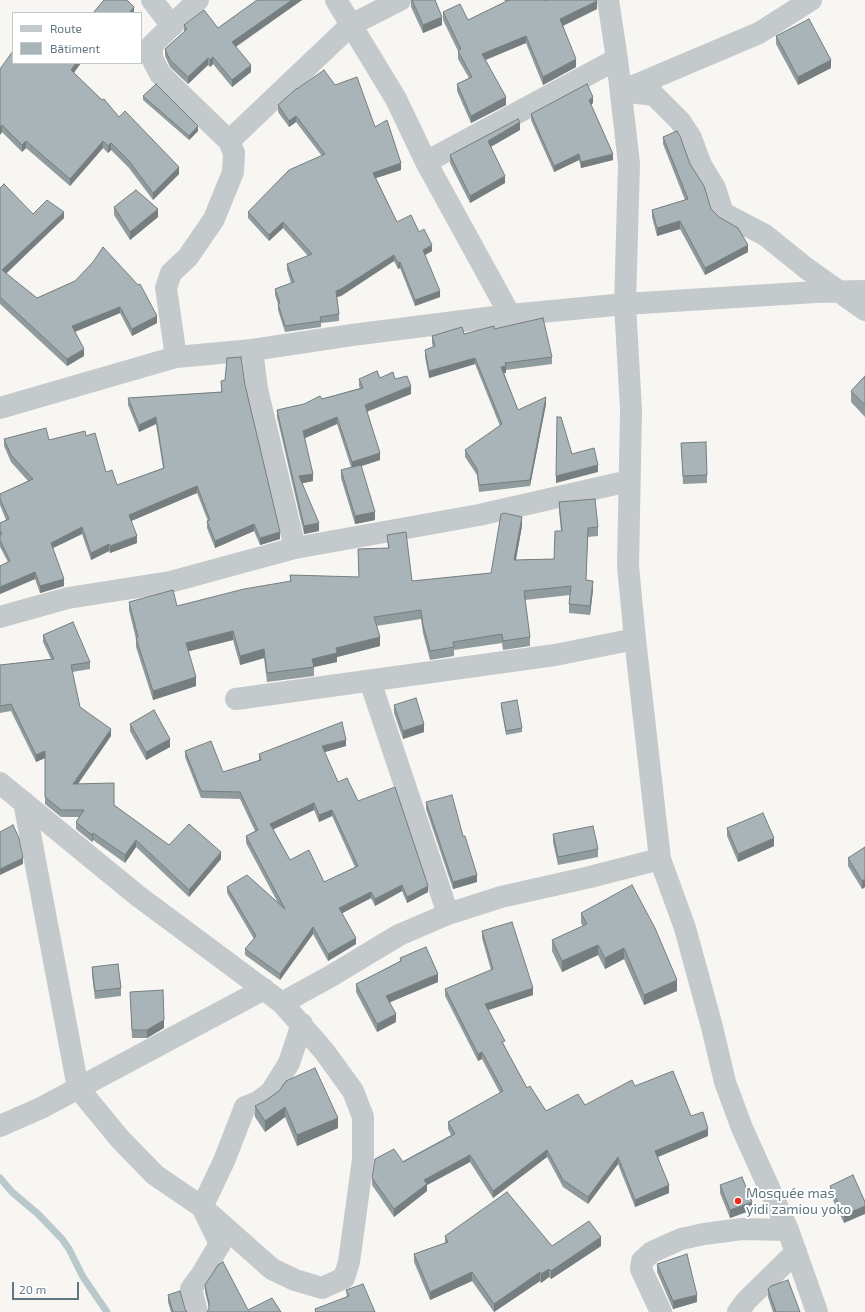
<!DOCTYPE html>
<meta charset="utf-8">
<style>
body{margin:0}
#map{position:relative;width:865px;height:1312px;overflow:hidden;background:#f7f6f3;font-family:"Exo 2",sans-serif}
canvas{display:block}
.legend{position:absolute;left:12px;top:12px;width:130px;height:52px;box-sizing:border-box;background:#fff;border:1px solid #bfc9cc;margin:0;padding:5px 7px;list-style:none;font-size:12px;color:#607780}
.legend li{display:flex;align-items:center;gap:8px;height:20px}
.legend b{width:20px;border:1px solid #bfc9cc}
.scale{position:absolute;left:12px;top:1282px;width:67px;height:18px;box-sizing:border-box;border:2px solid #607780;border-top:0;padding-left:5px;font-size:12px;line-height:14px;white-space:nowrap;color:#607780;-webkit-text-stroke:3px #fff;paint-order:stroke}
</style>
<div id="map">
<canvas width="865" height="1312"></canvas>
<ul class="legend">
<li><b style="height:5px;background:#c4c9cb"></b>Route</li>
<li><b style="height:11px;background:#a8b4b7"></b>Bâtiment</li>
</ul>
<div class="scale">20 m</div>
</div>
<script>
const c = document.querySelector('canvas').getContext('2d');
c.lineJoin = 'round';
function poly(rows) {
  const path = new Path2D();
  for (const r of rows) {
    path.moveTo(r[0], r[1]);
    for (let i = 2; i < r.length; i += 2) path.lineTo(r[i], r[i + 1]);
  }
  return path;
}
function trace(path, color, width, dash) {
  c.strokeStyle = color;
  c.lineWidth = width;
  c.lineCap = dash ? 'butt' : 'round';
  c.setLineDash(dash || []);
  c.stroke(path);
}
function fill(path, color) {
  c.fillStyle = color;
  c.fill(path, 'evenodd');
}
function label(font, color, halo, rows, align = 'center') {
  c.font = font + ' "Exo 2",sans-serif';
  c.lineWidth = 4;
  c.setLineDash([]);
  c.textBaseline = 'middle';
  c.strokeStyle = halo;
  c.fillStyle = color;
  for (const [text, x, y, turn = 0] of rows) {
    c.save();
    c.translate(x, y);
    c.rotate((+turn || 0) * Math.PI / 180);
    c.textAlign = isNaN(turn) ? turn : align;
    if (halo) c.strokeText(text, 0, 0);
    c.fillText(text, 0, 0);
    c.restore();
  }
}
const stream = poly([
 [0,1178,12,1192,38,1214,62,1239,69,1249,83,1277,107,1312]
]);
const minor = poly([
 [152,0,172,26],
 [336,0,396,99,426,162,510,315],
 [608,0,617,59,629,164,625,304,631,410,628,566,635,639,660,859,685,928,712,1027,725,1082,742,1128,788,1230,817,1312],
 [621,91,654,95,680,121,691,138,701,165,715,188,723,213,765,235,806,268,865,310],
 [622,91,759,33,811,0],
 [229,141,351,25,400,0],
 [426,162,617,59],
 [252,350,257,389,295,548],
 [176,357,166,288,171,273,188,257,214,219,233,172,234,153,229,141,160,74,152,58,152,45,198,0],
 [0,408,176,357,252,350,352,335,510,315,625,304,816,292,865,291],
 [0,617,68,598,170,582,295,548,479,515,629,481],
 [370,681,448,914],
 [236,699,555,655,635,639],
 [0,783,138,896,282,1003,331,976,399,935,448,914,501,897,590,877,660,859],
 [24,802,78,1088,120,1139,155,1175,202,1207,272,1269,295,1280,322,1288,344,1278,349,1262,363,1159,363,1117,353,1091,324,1051,282,1003],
 [0,1126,41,1108,264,989],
 [197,1312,191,1289,202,1274,220,1244,202,1207,224,1161,245,1107,258,1102,271,1092,289,1063,302,1024],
 [661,1312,641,1269,642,1261,652,1252,681,1239,704,1234,742,1229,788,1230],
 [738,1312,746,1301,796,1252]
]);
const wall = poly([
 [257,0,302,0,236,47,251,72,232,87,213,64,210,67,208,65,188,84,170,67,165,56,165,49,184,32,184,25,218,28],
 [411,0,435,0,442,25,423,33,411,7],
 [504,0,545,0,546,1,597,9,563,26,576,67,543,85,526,43,486,60,506,105,471,123,457,91,457,84,469,78,458,59,458,51,443,20,443,12,468,20,506,2],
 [776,36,831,68,798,85,776,44],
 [13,63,81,63,74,73,119,117,179,174,153,200,129,168,111,150,108,153,103,148,70,186,26,148,22,152,2,132,0,135],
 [335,85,375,127,401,170,376,178,397,222,419,232,432,251,425,255,440,297,415,306,400,268,398,269,394,261,341,296,337,297,339,314,339,321,321,323,321,327,285,332,278,310,278,304,275,295,275,289,291,283,287,270,287,264,308,256,283,228,269,241,248,218,248,212,322,156,296,122,289,127,278,112,278,105,297,89],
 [143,96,198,131,189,140,143,100],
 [593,103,591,105,613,160,581,168,579,160,554,172,531,120,531,114],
 [520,130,491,147,505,183,470,203,450,163,450,155],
 [663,137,690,164,711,209,748,252,705,275,680,229,657,236,652,217,652,210,685,200,663,144],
 [0,188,33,214,64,218,6,274,37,298,75,281,157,323,132,336,120,313,75,332,84,356,67,366,0,304],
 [114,207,158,217,130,240,114,215],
 [494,329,552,357,552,364,506,370,506,373,504,373,518,410,546,404,530,486,479,492,477,475,465,457,465,450,500,426,475,364,429,378,425,357,425,350,433,347,432,343,432,336,464,334],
 [865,376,865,417,851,402,851,391],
 [380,378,395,379,411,394,367,412,380,460,361,466,375,520,355,524,341,478,341,470,351,467,337,424,305,438,313,481,302,483,319,531,304,534,277,417,277,410,304,404,360,388,359,386,359,379],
 [221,381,245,385,280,539,260,545,254,531,215,548,207,528,207,521,208,521,197,493,131,521,137,543,110,553,109,551,91,560,82,534,53,548,64,586,40,593,35,579,0,594,0,566,8,562,0,547,0,523,6,520,0,505,0,494,28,481,11,462,4,446,4,439,49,440,86,436,106,472,117,485,163,468,156,424,139,432,128,405,128,398,221,392],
 [681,443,707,475,707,483,683,484],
 [559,502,598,527,598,536,588,537,586,580,593,590,590,615,569,613,569,604,570,595,525,600,530,637,530,646,503,650,502,643,454,650,454,656,430,660,423,633,421,619,376,626,380,646,337,657,337,662,314,667,314,676,267,682,264,658,240,665,233,640,188,651,196,686,153,700,136,647,136,639,129,610,129,602,177,606,290,581,290,575,359,577,358,549,388,548,387,535,412,581,491,573,522,526,516,560,554,559,561,531,559,511],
 [43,635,90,662,90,669,72,672,80,707,111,736,78,784,114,805,169,845,221,859,189,897,136,847,125,863,93,840,92,842,76,829,76,822,79,817,61,817,45,804,45,758,36,762,11,711,0,713,0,665,51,659,43,642],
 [501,703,522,728,522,732,506,735,501,707],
 [394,705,424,732,403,739,394,713],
 [130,724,170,747,146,760,130,731],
 [346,746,324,752,338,782,358,801,428,892,407,903,402,891,375,906,371,898,342,913,356,944,328,961,313,934,280,980,245,955,245,949,254,939,227,893,227,887,278,903,246,843,246,836,255,831,240,799,201,798,185,757,185,751,223,772,259,760,259,754],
 [314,810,319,822,332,816,355,867,324,882,290,860,273,829],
 [426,802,463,836,477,882,453,889,426,809],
 [727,828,774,846,738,862,727,836],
 [553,834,598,849,598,857,558,865,553,842],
 [865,847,865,887,862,889,848,866,848,858],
 [581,913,677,991,644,1005,624,959,605,969,598,955,562,972,552,951,552,940,583,926,581,923],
 [482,931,533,995,489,1010,505,1047,527,1088,546,1111,585,1105,635,1086,691,1116,708,1136,658,1157,669,1193,635,1207,618,1164,588,1204,563,1187,547,1157,493,1198,470,1162,427,1185,427,1191,394,1217,372,1185,372,1178,451,1135,448,1129,448,1122,500,1093,482,1059,478,1061,445,996,445,989,491,970,482,938],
 [400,958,438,982,390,1002,396,1022,377,1032,356,992,356,984,400,961],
 [92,967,121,988,121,996,95,999,92,975],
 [130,992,164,1028,147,1038,132,1038],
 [279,1091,338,1128,297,1146,285,1117,265,1132,255,1117,255,1106,265,1101],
 [720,1185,752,1210,730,1218,720,1193],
 [830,1186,865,1202,844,1223,830,1194],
 [445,1236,552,1246,601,1246,551,1279,549,1277,541,1283,540,1281,494,1312,472,1281,430,1300,414,1262,414,1254,445,1243],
 [657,1264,697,1302,673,1309,657,1272],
 [205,1285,248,1310,209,1308,205,1292],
 [768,1289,800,1312,773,1312,768,1297],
 [346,1290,375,1312,315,1312,315,1309,347,1297],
 [168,1295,185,1309,187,1312,171,1312,168,1302]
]);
const shadedWall = poly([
 [292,0,302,0,232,49,232,42],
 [597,1,597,9,560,27,560,19],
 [134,7,134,13,129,13],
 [442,17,442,25,423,33,423,25],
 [526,36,526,43,482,61,482,54],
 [213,57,213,64,210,67,210,60],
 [208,58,208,65,188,84,188,77],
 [576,59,576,67,543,85,543,77],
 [831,60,831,68,798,85,798,77],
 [76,63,81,63,71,76,71,70],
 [251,65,251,72,232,87,232,80],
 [506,97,506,105,471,123,471,116],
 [593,97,593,103,589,106,589,100],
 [296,116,296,122,289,127,289,121],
 [520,122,520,130,488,148,488,141],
 [2,125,2,132,0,135,0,128],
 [198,126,198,131,189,140,189,136],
 [26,141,26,148,22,152,22,145],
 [103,141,103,148,70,186,70,179],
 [111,143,111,150,108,153,108,146],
 [579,154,579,160,554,172,554,166],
 [613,154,613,160,581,168,581,162],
 [401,163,401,170,373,179,373,173],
 [179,167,179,174,153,200,153,193],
 [505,176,505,183,470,203,470,196],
 [158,209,158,217,130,240,130,232],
 [64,212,64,218,2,277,2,270],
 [680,221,680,229,657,236,657,228],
 [283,222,283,228,269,241,269,235],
 [432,245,432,251,423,256,423,250],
 [748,245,748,252,705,275,705,268],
 [394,255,394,261,341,296,336,297,336,291],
 [400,262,400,268,398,269,398,263],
 [440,291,440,297,415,306,415,300],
 [120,307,120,313,72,333,72,326],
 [157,316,157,323,132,336,132,329],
 [84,349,84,356,67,366,67,359],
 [475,358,475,364,429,378,429,371],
 [506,366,506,373,501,374,501,367],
 [411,386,411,394,365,412,365,405],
 [546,397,546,404,530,486,530,480],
 [156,417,156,424,139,432,139,425],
 [337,417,337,424,303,439,303,431],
 [380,453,380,460,352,469,352,462],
 [598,465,598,472,556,483,556,476],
 [313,474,313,481,299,484,299,476],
 [197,486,197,493,129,522,129,515],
 [375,512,375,520,355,524,355,516],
 [522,517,522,526,514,569,514,560],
 [319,523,319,531,304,534,304,526],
 [254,524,254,531,215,548,215,541],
 [82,527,82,534,51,549,51,543],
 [280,532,280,539,260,545,260,538],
 [137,536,137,543,110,553,110,546],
 [109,544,109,551,91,560,91,553],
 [35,572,35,579,0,594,0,587],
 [64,579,64,586,40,593,40,586],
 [593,581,593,590,590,615,590,606],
 [233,631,233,640,186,652,186,643],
 [380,637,380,646,337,657,337,662,314,667,312,659,336,648],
 [264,649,264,658,240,665,240,656],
 [196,677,196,686,153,700,153,691],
 [424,724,424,732,403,739,403,731],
 [111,729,111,736,73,791,73,784],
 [170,739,170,747,146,760,146,752],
 [346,740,346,746,322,753,322,746],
 [45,751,45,758,36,762,36,755],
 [314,803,314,810,270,831,270,824],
 [332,810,332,816,319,822,319,815],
 [93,833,93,840,92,842,92,835],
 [774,838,774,846,738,862,738,854],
 [136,840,136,847,125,863,125,855],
 [221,852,221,859,189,897,189,890],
 [23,858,23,864,0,875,0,869],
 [477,875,477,882,453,889,453,882],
 [865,879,865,887,862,889,862,881],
 [402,885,402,891,375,906,375,899],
 [428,886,428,892,407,903,407,897],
 [371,892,371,898,339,915,339,908],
 [313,927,313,934,280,980,280,974],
 [356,938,356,944,328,961,328,954],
 [598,945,598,955,562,972,562,961],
 [624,948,624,959,605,969,605,958],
 [438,974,438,982,386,1004,386,996],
 [677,980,677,991,644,1005,644,995],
 [533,988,533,995,485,1011,485,1004],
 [396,1014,396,1022,377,1032,377,1024],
 [164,1020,164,1028,147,1038,147,1030],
 [482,1052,482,1059,478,1061,478,1054],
 [285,1107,285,1117,265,1132,265,1121],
 [338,1118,338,1128,297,1146,297,1135],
 [708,1129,708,1136,655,1158,655,1151],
 [547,1150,547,1157,493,1198,493,1191],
 [470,1155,470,1162,427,1185,427,1191,394,1217,394,1209,424,1180],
 [618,1157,618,1164,588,1204,588,1197],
 [669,1185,669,1193,635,1207,635,1200],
 [752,1202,752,1210,730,1218,730,1210],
 [865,1206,865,1214,844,1223,844,1215],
 [601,1237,601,1246,551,1279,551,1271],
 [549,1269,549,1277,541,1283,541,1274],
 [472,1272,472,1281,430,1300,430,1292],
 [540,1272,540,1281,494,1312,494,1304],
 [697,1295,697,1302,673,1309,673,1301]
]);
const building = poly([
 [104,0,127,0,134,7,129,13,93,13,104,0],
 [257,0,292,0,232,42,251,65,232,80,213,57,210,60,208,58,188,77,170,60,165,49,187,29,184,25,204,10,218,28,257,0],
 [412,0,435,0,442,17,423,25,412,0],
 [509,0,545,0,546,1,548,0,596,0,597,1,560,19,576,59,543,77,526,36,482,54,506,97,471,116,457,84,472,77,458,51,461,49,443,12,460,4,468,20,509,0],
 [809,19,831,60,798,77,776,36,809,19],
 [13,51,13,63,76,63,71,70,102,100,104,99,119,117,125,111,179,167,153,193,129,161,111,143,108,146,103,141,70,179,26,141,22,145,2,125,0,128,0,69,13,51],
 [324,70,335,85,357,77,375,127,387,120,401,163,373,173,397,222,411,215,419,232,424,229,432,245,423,250,440,291,415,300,400,262,398,263,394,255,341,289,336,291,339,314,320,317,321,321,285,326,278,304,280,303,275,289,294,282,287,264,312,254,283,222,269,235,248,212,289,170,325,154,296,116,289,121,278,105,297,88,297,89,324,70],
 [156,84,198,126,189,136,143,96,156,84],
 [587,84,593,97,589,100,613,154,581,162,579,154,554,166,531,114,587,84],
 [518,119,520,122,488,141,505,176,470,196,450,155,518,119],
 [677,131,680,136,690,164,704,186,711,209,719,217,738,228,748,245,705,268,680,221,657,228,652,210,688,199,663,137,677,131],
 [4,184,33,214,47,200,64,212,2,270,37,298,75,281,93,262,103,247,138,285,140,284,157,316,132,329,120,307,72,326,84,349,67,359,0,297,0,188,4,184],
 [136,190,158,209,130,232,114,207,136,190],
 [543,318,552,357,505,363,506,366,501,367,518,410,546,397,530,480,479,485,477,469,465,450,502,424,475,358,429,371,425,350,435,346,432,336,462,327,464,334,494,326,494,329,543,318],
 [241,357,245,385,280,532,260,538,254,524,215,541,207,521,210,520,197,486,129,515,137,536,110,546,109,544,91,553,82,527,51,543,64,579,40,586,35,572,0,587,0,566,10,561,0,540,0,535,2,534,0,530,0,523,9,519,0,499,0,494,33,479,11,455,4,439,46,428,49,440,85,431,86,436,95,433,106,472,112,470,117,485,164,468,156,417,139,425,128,398,222,392,221,381,225,380,227,358,241,357],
 [377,371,380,378,393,372,395,379,407,376,411,386,365,405,380,453,352,462,337,417,303,431,313,474,299,476,319,523,304,526,277,410,304,404,320,396,322,399,363,388,359,379,377,371],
 [865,376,865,405,851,391,865,376],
 [557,417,561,417,572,454,594,448,598,465,556,476,557,417],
 [706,442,707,475,683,476,681,443,706,442],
 [361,465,375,512,355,516,341,470,361,465],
 [595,499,598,527,588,528,586,580,593,581,590,606,569,604,571,586,524,591,530,637,503,641,502,634,453,642,454,647,430,651,423,625,421,610,374,617,380,637,336,648,337,653,312,659,314,667,267,673,264,649,240,656,233,631,186,643,196,677,153,691,136,638,138,637,129,602,173,590,177,606,244,589,291,581,290,575,359,577,358,549,389,548,387,535,406,532,412,581,491,573,501,514,504,513,522,517,514,560,554,559,555,531,562,531,559,502,595,499],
 [73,622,90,662,71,665,80,707,111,729,73,784,114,783,114,805,169,845,189,824,221,852,189,890,136,840,125,855,93,833,92,835,76,822,84,810,61,810,45,797,45,751,36,755,11,704,0,706,0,665,54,659,43,635,73,622],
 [416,698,424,724,403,731,394,705,416,698],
 [517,700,522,728,506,731,501,703,517,700],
 [154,710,170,739,146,752,130,724,154,710],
 [342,722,346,740,322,746,338,782,347,778,358,801,395,787,428,886,407,897,402,885,375,899,371,892,339,908,356,938,328,954,313,927,280,974,245,949,256,936,227,887,247,875,285,909,246,836,258,830,240,792,201,791,185,751,211,741,223,772,261,760,259,754,342,722],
 [314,803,319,815,332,810,358,866,324,882,309,850,290,860,270,824,314,803],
 [452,795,463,836,465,836,477,875,453,882,426,802,452,795],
 [763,813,774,838,738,854,727,828,763,813],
 [13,825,19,838,23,858,0,869,0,832,13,825],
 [593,826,598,849,558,857,553,834,593,826],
 [865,847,865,879,862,881,848,858,865,847],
 [632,885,655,928,677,980,644,995,624,948,605,958,598,945,562,961,552,940,587,924,581,913,632,885],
 [512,922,533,988,485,1004,505,1041,502,1042,527,1088,530,1086,546,1111,578,1094,585,1105,632,1080,635,1086,673,1071,691,1116,703,1112,708,1129,655,1151,669,1185,635,1200,618,1157,588,1197,563,1180,547,1150,493,1191,470,1155,424,1180,427,1184,394,1209,372,1178,375,1159,394,1149,403,1162,455,1134,448,1122,503,1091,482,1052,478,1054,445,989,493,969,482,931,512,922],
 [426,947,438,974,386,996,396,1014,377,1024,356,984,401,961,400,958,426,947],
 [118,964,121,988,95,991,92,967,118,964],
 [163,990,164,1020,147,1030,132,1030,130,992,163,990],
 [315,1068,338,1118,297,1135,285,1107,265,1121,255,1106,265,1101,279,1091,286,1081,315,1068],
 [853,1175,865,1202,865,1206,844,1215,830,1186,853,1175],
 [742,1177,752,1202,730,1210,720,1185,742,1177],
 [507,1192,552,1246,589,1221,601,1237,551,1271,549,1269,541,1274,540,1272,494,1304,472,1272,430,1292,414,1254,448,1242,445,1236,507,1192],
 [687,1254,697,1295,673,1301,657,1264,687,1254],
 [223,1262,248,1310,272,1298,281,1312,250,1312,249,1311,249,1312,207,1312,209,1309,209,1303,205,1285,218,1265,223,1262],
 [788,1280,800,1312,776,1312,768,1289,771,1286,788,1280],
 [363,1284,375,1312,316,1312,315,1309,349,1296,346,1290,363,1284],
 [180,1291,185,1309,187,1312,173,1312,168,1295,180,1291]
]);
const markers = [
 [738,1201,4,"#ee2c1b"]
];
const poiNames = [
 ["Mosquée mas",746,1193],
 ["yidi zamiou yoko",746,1209]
];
trace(stream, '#b9c9cb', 7);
trace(minor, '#c4c9cb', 22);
fill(wall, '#909b9d');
fill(shadedWall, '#767e80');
fill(building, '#a8b4b7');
trace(building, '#767e80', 1);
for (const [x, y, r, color] of markers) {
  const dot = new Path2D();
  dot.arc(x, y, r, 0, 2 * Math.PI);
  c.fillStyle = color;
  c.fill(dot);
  trace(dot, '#fff', 1.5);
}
label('14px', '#607780', '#fff', poiNames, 'left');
</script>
